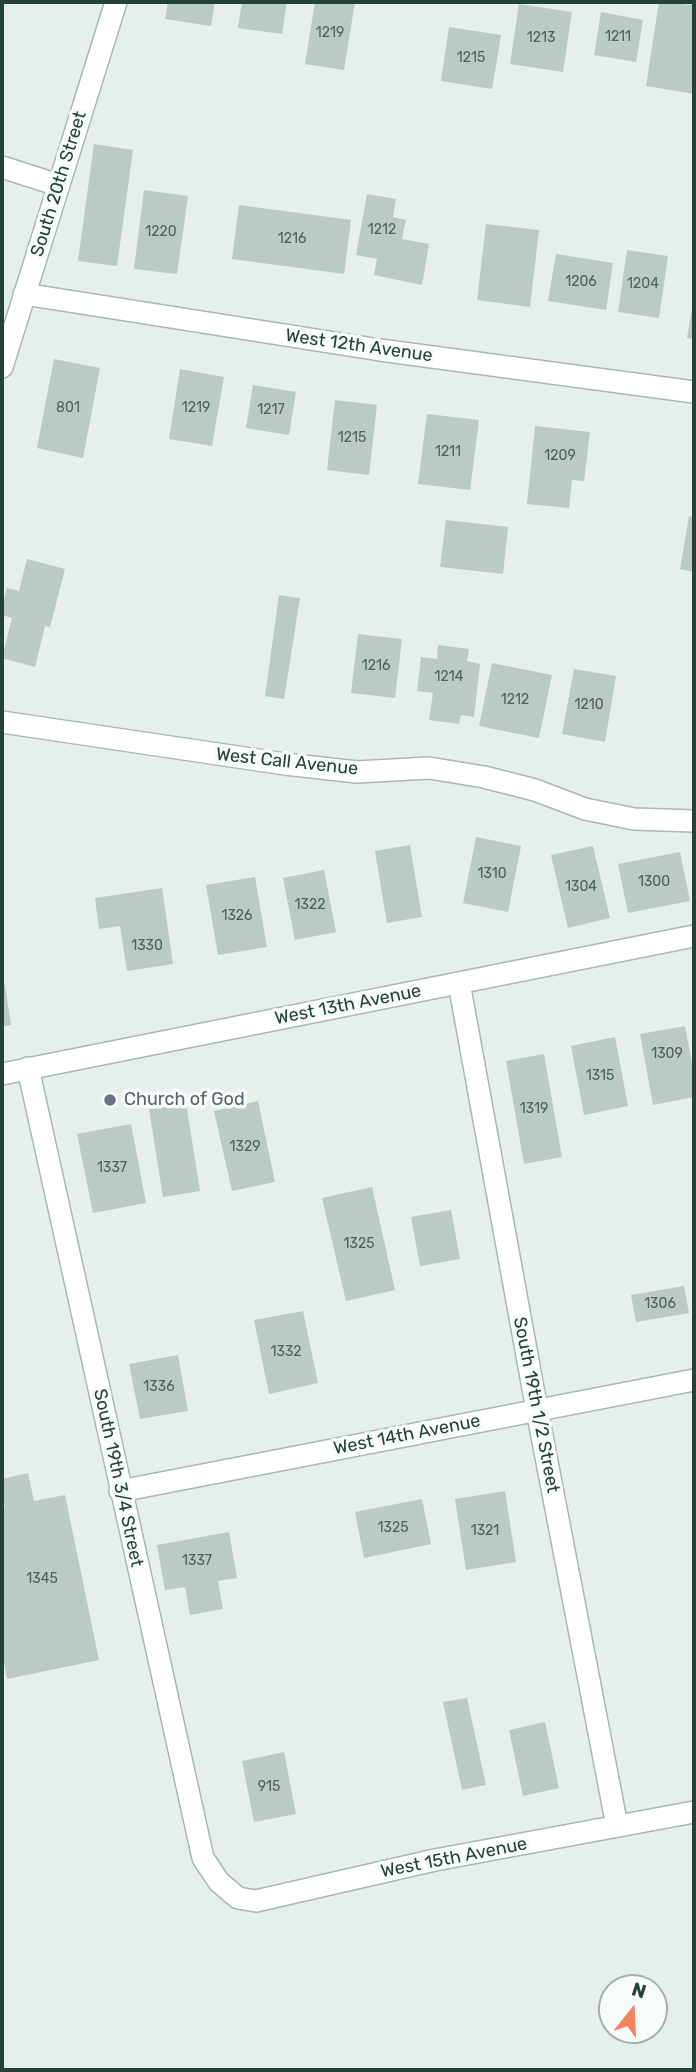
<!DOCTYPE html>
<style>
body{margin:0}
#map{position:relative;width:696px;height:2072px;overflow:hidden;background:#e6efeb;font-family:Rubik,sans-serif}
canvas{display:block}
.frame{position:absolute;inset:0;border:4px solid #24423a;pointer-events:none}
.north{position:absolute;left:598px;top:1974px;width:70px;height:70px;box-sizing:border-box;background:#f7fbf9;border:2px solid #a3b1ad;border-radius:50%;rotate:18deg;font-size:19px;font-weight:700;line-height:28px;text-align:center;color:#24423a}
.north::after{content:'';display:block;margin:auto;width:24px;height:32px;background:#f4845f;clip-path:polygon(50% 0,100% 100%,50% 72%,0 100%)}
</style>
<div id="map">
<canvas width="696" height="2072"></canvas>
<div class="frame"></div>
<div class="north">N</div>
</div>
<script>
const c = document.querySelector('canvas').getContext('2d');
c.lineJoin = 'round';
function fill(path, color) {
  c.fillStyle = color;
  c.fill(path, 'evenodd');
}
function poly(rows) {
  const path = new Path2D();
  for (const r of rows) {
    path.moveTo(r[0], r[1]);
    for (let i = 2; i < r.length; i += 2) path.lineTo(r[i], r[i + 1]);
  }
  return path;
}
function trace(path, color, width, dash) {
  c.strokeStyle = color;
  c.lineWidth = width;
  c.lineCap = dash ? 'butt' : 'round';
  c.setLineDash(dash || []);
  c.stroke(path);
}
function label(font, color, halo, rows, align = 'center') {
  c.font = font + ' Rubik,sans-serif';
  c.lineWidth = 7;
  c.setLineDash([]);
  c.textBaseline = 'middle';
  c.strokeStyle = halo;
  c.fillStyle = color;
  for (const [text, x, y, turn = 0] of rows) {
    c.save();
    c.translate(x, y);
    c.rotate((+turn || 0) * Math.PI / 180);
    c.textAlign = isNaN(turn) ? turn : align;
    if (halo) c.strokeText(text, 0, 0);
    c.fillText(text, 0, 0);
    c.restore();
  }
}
const building = poly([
 [168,2,215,2,211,26,165,19],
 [242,2,287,2,282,34,238,28],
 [315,2,355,2,344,70,305,64],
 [659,2,694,5,694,94,646,86],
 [519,4,572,12,563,72,510,64],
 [601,12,643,20,636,62,594,55],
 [449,27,501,35,492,89,441,81],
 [94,144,133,150,117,266,78,261],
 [144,190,188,196,177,274,134,269],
 [367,194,396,199,393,217,406,220,402,239,429,244,422,285,374,275,377,259,356,255],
 [239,205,351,220,344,274,232,259],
 [486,224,539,230,530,307,477,300],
 [627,250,668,256,659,318,618,312],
 [556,254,613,263,606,310,548,301],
 [693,303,694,304,694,339,687,338],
 [54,359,100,368,83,458,37,448],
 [180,369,224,377,212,446,169,439],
 [253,385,296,392,289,435,246,428],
 [335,400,377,405,369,475,327,470],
 [427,414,479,420,470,490,418,484],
 [535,426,590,432,584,481,572,480,569,508,527,504],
 [689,516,694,517,694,572,680,569],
 [446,520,508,527,503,574,440,567],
 [27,559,65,569,50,627,45,626,35,667,2,658,12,618,2,615,2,608,7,588,19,591],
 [279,595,300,598,284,699,265,696],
 [358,634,402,639,395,698,351,693],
 [438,645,469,649,467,661,480,664,474,717,461,715,459,724,429,720,433,693,417,691,421,657,437,659],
 [492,663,552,675,539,738,479,726],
 [574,669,616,676,605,742,562,734],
 [476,837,521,846,508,912,463,903],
 [410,845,422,917,387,923,375,851],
 [593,846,610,918,568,928,551,855],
 [680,852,690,901,628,913,618,864],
 [324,870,336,932,295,940,283,878],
 [255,877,267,947,218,955,206,885],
 [162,888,173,964,127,971,120,926,99,929,95,898],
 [2,985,5,985,11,1025,2,1026],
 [685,1026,694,1074,694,1097,653,1105,640,1034],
 [615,1037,628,1106,584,1115,571,1046],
 [544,1054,562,1157,524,1164,506,1061],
 [258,1101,275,1182,232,1191,214,1111],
 [186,1103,200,1191,163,1197,149,1109],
 [131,1124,146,1203,93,1213,77,1134],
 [372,1187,395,1290,346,1301,322,1198],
 [451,1210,460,1259,420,1266,411,1217],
 [684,1286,689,1313,636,1322,631,1295],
 [303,1311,318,1383,269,1394,254,1320],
 [178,1355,188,1411,140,1419,129,1364],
 [28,1473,34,1501,65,1495,99,1660,7,1679,2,1651,2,1508,5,1507,2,1493,2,1479],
 [505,1491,516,1562,466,1570,455,1499],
 [422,1499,431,1544,364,1558,355,1512],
 [229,1532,237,1578,218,1581,223,1609,190,1615,185,1587,165,1590,157,1545],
 [467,1698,486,1785,462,1790,443,1702],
 [545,1722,559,1788,523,1796,509,1730],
 [284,1752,296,1814,254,1822,242,1761]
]);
const minor = poly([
 [2,167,58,185],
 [24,294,380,350,694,392],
 [2,367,116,2],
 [2,722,285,764,357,772,429,768,484,777,535,790,585,809,634,819,694,821],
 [459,983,537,1410,617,1826],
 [28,1068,203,1858,219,1882,238,1898,256,1901,435,1860,694,1812],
 [2,1074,694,936],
 [120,1491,694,1380]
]);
const markers = [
 [110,1100,7,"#6b7280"]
];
const numberNames = [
 ["1219",330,33],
 ["1211",618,37],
 ["1213",541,38],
 ["1215",471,58],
 ["1212",382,230],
 ["1220",161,232],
 ["1216",292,239],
 ["1206",581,282],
 ["1204",643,284],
 ["801",68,408],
 ["1219",196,408],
 ["1217",271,410],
 ["1215",352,438],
 ["1211",448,452],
 ["1209",560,456],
 ["1216",376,666],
 ["1214",449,677],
 ["1212",515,700],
 ["1210",589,705],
 ["1310",492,874],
 ["1300",654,882],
 ["1304",581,887],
 ["1322",310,905],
 ["1326",237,916],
 ["1330",147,946],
 ["1309",667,1054],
 ["1315",600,1076],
 ["1319",534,1109],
 ["1329",245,1147],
 ["1337",112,1168],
 ["1325",359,1244],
 ["1306",660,1304],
 ["1332",286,1352],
 ["1336",159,1387],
 ["1325",393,1528],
 ["1321",485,1531],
 ["1337",197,1561],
 ["1345",42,1579],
 ["915",269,1787]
];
const streetNames = [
 ["South 20th Street",59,184,-73],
 ["West 12th Avenue",359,346,8],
 ["West Call Avenue",287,762,6],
 ["West 13th Avenue",348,1005,-11],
 ["South 19th 1/2 Street",536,1405,79],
 ["West 14th Avenue",407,1435,-11],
 ["South 19th 3/4 Street",118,1478,78],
 ["West 15th Avenue",454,1858,-11]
];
const worshipNames = [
 ["Church of God",124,1100]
];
fill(building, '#bbcac4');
trace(minor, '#a8b8b2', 24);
trace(minor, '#fff', 21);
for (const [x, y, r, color] of markers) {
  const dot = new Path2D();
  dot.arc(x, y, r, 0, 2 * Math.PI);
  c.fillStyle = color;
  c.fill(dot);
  trace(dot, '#f7fbf9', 2.5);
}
label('14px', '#4a645c', null, numberNames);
label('18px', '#24423a', '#f7fbf9', streetNames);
label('18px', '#5b616d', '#f7fbf9', worshipNames, 'left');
</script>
